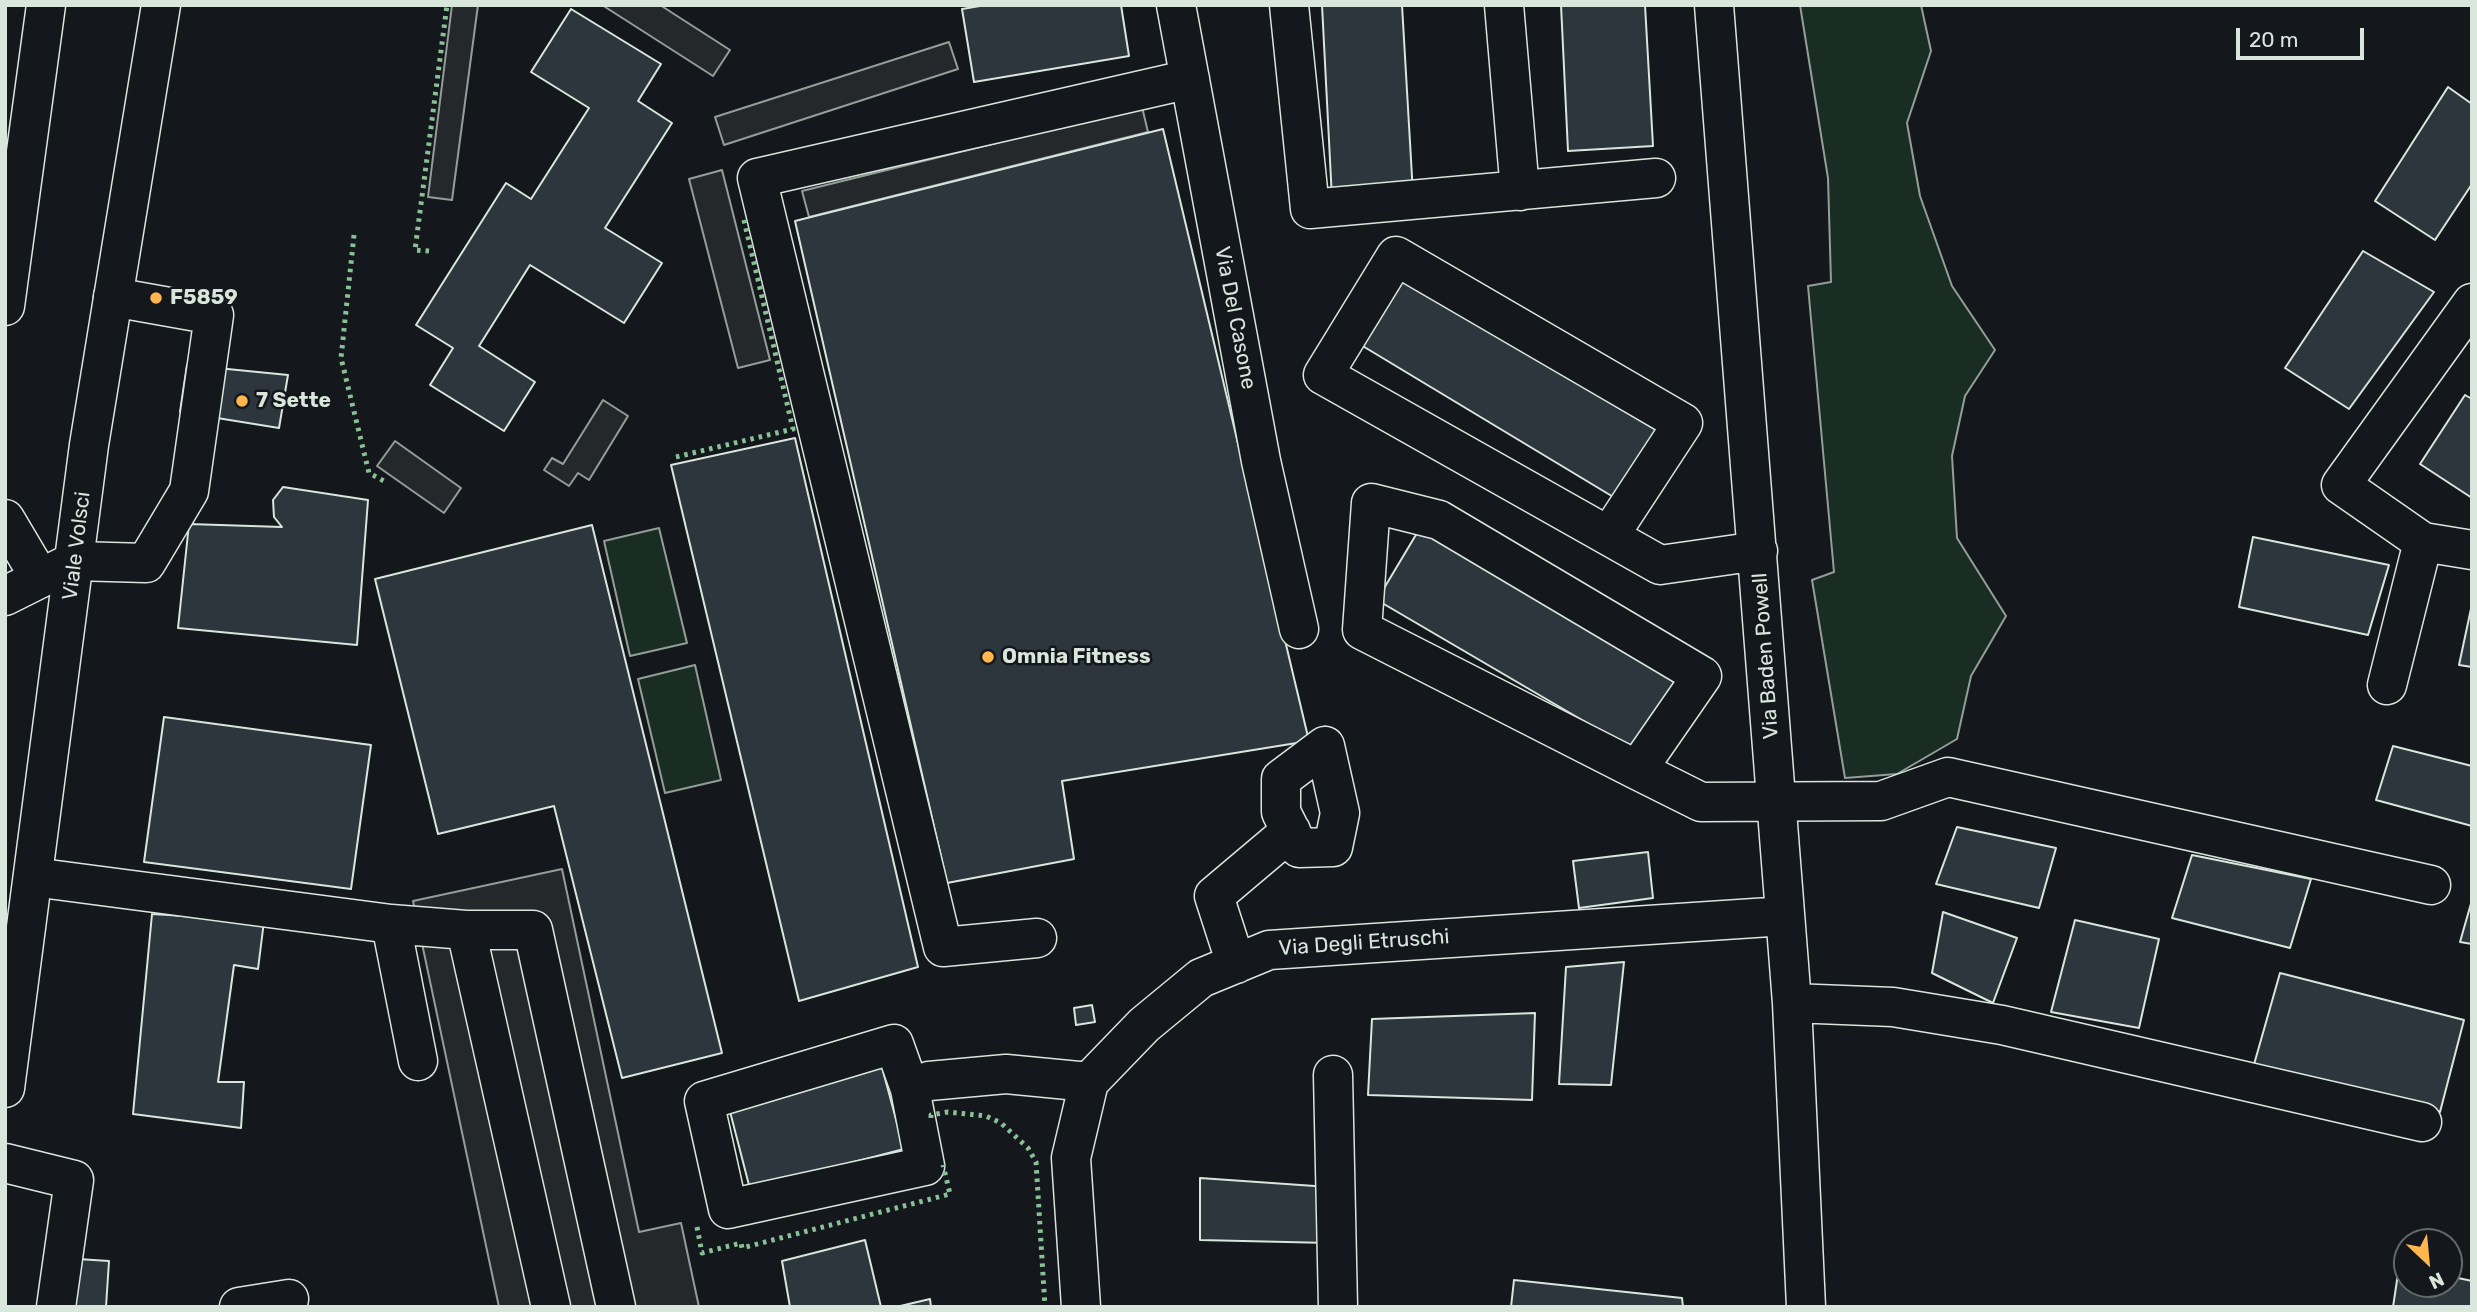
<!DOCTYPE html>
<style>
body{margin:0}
#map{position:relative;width:2477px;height:1312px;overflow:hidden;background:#14181c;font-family:Rubik,sans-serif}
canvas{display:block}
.frame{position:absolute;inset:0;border:7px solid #d8e6dc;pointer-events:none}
.north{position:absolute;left:2393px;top:1228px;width:70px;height:70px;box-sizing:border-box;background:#14181c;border:2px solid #626a69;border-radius:50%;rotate:154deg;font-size:19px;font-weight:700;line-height:28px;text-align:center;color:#d8e6dc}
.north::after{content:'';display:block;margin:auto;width:24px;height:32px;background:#ffb74d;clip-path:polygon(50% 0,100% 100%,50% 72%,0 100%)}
.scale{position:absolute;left:2236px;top:28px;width:128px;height:32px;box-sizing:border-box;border:4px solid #d8e6dc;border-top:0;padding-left:9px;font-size:21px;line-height:24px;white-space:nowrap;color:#d8e6dc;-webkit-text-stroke:5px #14181c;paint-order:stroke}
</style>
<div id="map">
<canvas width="2477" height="1312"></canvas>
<div class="frame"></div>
<div class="north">N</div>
<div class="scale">20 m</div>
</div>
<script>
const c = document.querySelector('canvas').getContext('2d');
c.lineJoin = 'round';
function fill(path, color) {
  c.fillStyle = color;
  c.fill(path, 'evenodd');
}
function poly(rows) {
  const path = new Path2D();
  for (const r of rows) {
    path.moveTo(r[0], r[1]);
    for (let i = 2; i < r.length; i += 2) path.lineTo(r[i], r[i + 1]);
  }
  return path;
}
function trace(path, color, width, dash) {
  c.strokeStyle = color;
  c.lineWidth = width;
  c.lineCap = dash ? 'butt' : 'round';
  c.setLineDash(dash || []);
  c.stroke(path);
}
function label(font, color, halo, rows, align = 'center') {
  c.font = font + ' Rubik,sans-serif';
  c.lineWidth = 5;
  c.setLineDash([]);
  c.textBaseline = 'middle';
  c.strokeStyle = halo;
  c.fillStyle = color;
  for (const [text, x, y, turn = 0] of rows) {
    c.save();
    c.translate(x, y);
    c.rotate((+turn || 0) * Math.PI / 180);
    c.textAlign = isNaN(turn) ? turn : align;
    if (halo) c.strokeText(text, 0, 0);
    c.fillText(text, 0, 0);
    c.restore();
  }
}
const green = poly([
 [1800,5,1921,5,1931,51,1907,123,1920,196,1952,286,1995,350,1965,396,1952,456,1957,538,2006,616,1971,676,1957,739,1897,774,1845,778,1812,580,1834,572,1808,286,1831,282,1828,178,1800,5],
 [659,528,687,643,630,656,604,541,659,528],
 [695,665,721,780,665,793,638,679,695,665]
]);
const parking = poly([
 [452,5,478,5,452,200,428,197,452,5],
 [602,5,660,5,730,50,713,76,602,5],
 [949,42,958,69,724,145,715,117,949,42],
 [1142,107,1148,132,809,217,802,191,1142,107],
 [722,170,770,360,738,368,689,179,722,170],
 [603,400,628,416,589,480,578,473,569,486,544,470,552,458,563,464,603,400],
 [395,441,461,488,444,513,377,466,395,441],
 [562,869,639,1232,681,1223,699,1307,499,1307,413,901,562,869]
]);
const building = poly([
 [986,5,1121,5,1129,56,974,82,962,9,986,5],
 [1322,5,1402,5,1413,194,1332,199,1322,5],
 [1561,5,1645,5,1653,146,1568,151,1561,5],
 [571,9,661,64,638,101,672,123,605,228,662,263,624,323,530,265,479,346,535,382,504,431,430,385,453,348,416,325,506,183,531,199,589,108,531,72,571,9],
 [2448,87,2472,104,2472,184,2435,240,2375,201,2448,87],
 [1163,129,1309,741,1062,781,1074,859,947,883,795,221,1163,129],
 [2363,251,2434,292,2349,409,2285,368,2363,251],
 [1401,278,1656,430,1615,498,1361,345,1401,278],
 [187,365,288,375,279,428,180,412,187,365],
 [2465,395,2472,399,2472,498,2420,464,2465,395],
 [795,438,918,967,799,1001,671,465,795,438],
 [283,487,368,500,357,645,178,628,189,524,282,527,274,517,273,500,283,487],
 [592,525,722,1053,622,1078,554,806,438,834,375,579,592,525],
 [1420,528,1683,681,1640,754,1377,600,1420,528],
 [2253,537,2389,565,2368,635,2239,607,2253,537],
 [2472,604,2472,667,2459,665,2472,604],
 [164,717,371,745,351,889,144,862,164,717],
 [2393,746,2472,766,2472,826,2376,800,2393,746],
 [1957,827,2056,848,2039,908,1936,884,1957,827],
 [1648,852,1653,898,1579,908,1573,861,1648,852],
 [2192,855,2311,879,2290,948,2172,918,2192,855],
 [2472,900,2472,944,2460,942,2472,900],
 [1943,912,2017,938,1993,1003,1932,973,1943,912],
 [152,914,264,921,258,969,234,965,218,1082,244,1082,241,1128,133,1114,152,914],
 [2075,920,2159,939,2139,1028,2051,1012,2075,920],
 [1624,962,1611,1085,1559,1084,1566,967,1624,962],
 [2280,973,2464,1020,2440,1112,2253,1068,2280,973],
 [1092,1005,1095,1022,1076,1025,1074,1008,1092,1005],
 [1535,1013,1532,1100,1368,1095,1372,1019,1535,1013],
 [880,1060,904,1149,750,1189,727,1100,880,1060],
 [1200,1178,1329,1187,1329,1243,1200,1240,1200,1178],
 [865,1240,881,1307,790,1307,782,1261,865,1240],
 [47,1257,109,1261,106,1307,40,1307,47,1257],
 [2399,1267,2407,1268,2407,1284,2449,1284,2449,1276,2472,1281,2472,1307,2393,1307,2399,1267],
 [1514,1280,1682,1298,1683,1307,1511,1307,1514,1280],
 [930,1299,931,1307,896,1307,930,1299]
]);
const minor = poly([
 [1176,5,1261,461,1299,629],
 [1289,5,1310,209,1656,178],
 [1504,5,1520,191],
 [1714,5,1792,1003,1806,1307],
 [2472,303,2341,485,2423,542,2472,550],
 [5,306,46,5],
 [5,519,40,578],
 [1609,536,1683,423,1396,256,1323,375,1660,565,1758,551],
 [5,596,75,561,146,563,189,491,214,315,113,297],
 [2387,685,2423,542],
 [1325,746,1340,813,1333,847,1299,848,1281,812,1281,779,1325,746],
 [1637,770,1702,676,1439,520,1371,503,1362,630,1637,770,1701,802,1881,801,1948,777,2431,885],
 [33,877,391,924,418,1061],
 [391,924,466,930,533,930,616,1307],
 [466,930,551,1307],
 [1037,938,943,947,757,178,1190,79],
 [1236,964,1214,896,1291,831],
 [1792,1003,1893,1007,2002,1025,2422,1122],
 [894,1044,910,1089,925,1166,728,1209,704,1101,894,1044],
 [1333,1075,1338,1307],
 [910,1089,929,1081,1006,1074,1089,1082],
 [5,1163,74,1180,56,1307],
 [239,1307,289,1299],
 [1081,1307,1071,1158,1089,1082,1144,1025,1201,978,1269,950,1785,916]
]);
const major = poly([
 [5,1088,89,445,161,5]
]);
const hedge = poly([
 [354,235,341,358,369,473,384,481],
 [429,251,415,250,447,5],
 [676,457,793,429,743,216],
 [931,1118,931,1115,948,1112,986,1116,1001,1123,1028,1148,1036,1162,1045,1307],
 [697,1227,702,1253,741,1243,742,1248,950,1194,943,1165]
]);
const markers = [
 [156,298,7,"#ffb74d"],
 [242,401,7,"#ffb74d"],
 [988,657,7,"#ffb74d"]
];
const poiNames = [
 ["F5859",170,298],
 ["7 Sette",256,401],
 ["Omnia Fitness",1002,657]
];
const streetNames = [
 ["Via Del Casone",1235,318,79],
 ["Viale Volsci",77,546,-83],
 ["Via Baden Powell",1766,656,-94],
 ["Via Degli Etruschi",1364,943,-4]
];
fill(green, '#1a2d24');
trace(green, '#939e99', 2);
fill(parking, '#24282b');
trace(parking, '#939e99', 2);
fill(building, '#2c363c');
trace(building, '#d8e6dc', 2);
trace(minor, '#d8e6dc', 41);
trace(major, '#d8e6dc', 41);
trace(minor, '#14181c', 38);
trace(major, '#14181c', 38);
trace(hedge, '#8ac095', 5, [3.5, 5]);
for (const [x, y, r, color] of markers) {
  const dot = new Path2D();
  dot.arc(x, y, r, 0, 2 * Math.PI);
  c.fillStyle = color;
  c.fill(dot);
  trace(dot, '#14181c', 2.5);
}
label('bold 21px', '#d8e6dc', '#14181c', poiNames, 'left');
label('21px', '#d8e6dc', '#14181c', streetNames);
</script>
